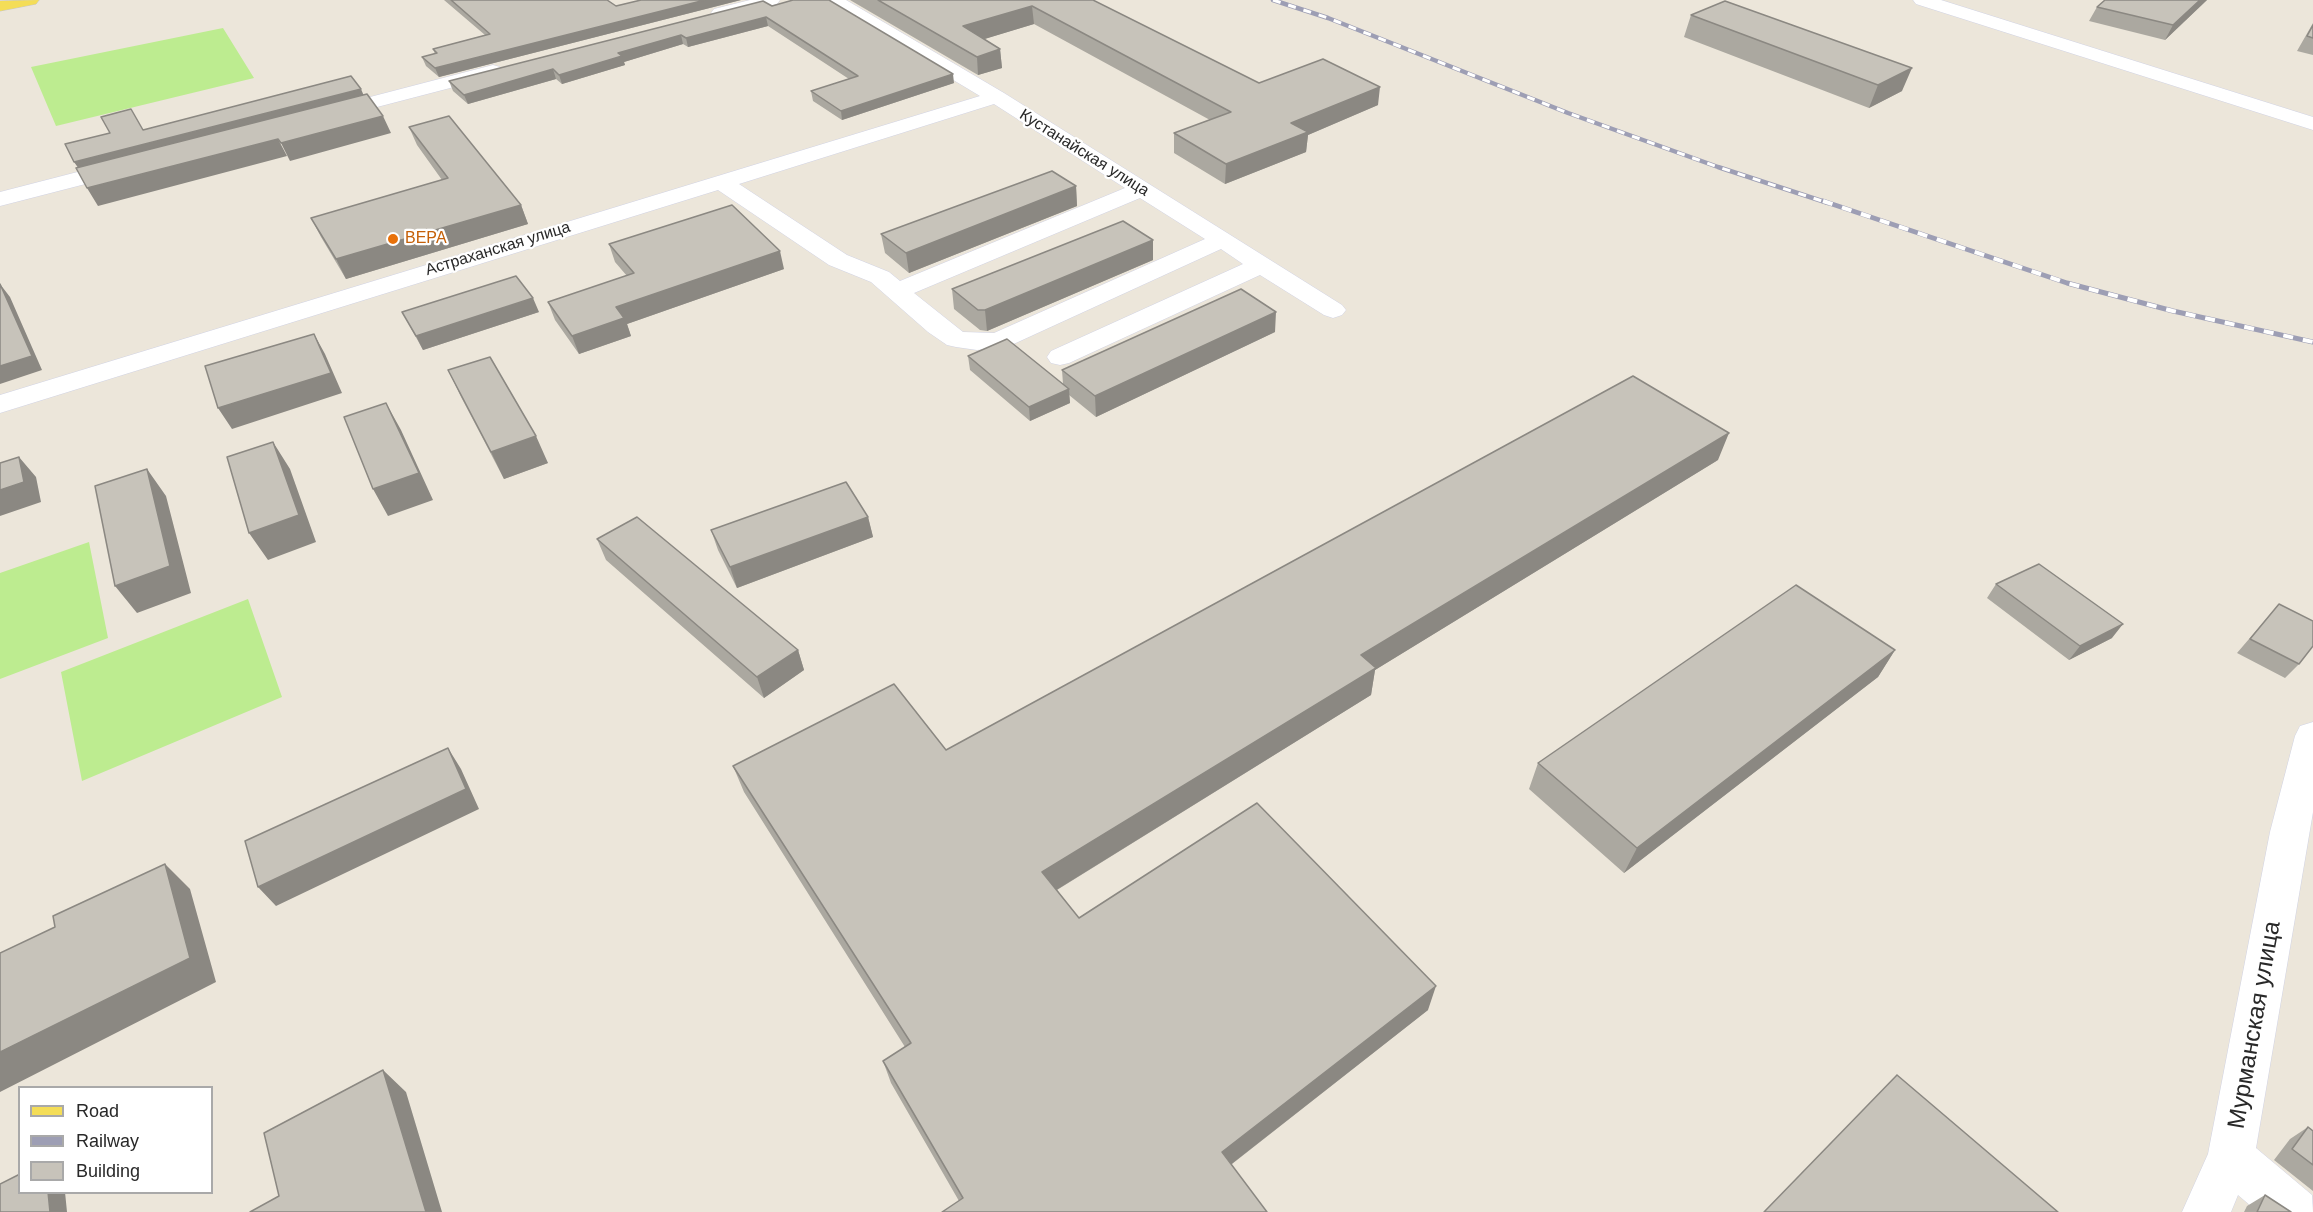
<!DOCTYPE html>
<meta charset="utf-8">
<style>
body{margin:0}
#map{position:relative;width:2313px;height:1212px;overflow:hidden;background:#ece6da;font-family:Helvetica,sans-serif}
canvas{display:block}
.legend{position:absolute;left:18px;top:1086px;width:195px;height:108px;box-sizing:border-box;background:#fff;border:2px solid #a9a9a9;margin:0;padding:8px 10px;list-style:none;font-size:18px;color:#292929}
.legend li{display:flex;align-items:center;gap:12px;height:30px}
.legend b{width:30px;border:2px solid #a9a9a9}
</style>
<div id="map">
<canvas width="2313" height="1212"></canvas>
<ul class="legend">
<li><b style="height:8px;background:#f4dd57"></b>Road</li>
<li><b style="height:8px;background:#9d9eb4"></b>Railway</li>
<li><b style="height:16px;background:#c7c3ba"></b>Building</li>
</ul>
</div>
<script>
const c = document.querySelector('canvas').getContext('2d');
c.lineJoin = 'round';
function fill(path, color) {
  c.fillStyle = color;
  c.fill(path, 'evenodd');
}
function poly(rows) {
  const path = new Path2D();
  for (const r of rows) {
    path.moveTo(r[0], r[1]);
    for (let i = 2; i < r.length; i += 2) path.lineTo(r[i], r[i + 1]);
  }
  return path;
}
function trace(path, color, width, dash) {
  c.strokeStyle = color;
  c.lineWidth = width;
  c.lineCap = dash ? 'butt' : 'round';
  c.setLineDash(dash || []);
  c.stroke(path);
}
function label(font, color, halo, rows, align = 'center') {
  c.font = font + ' Helvetica,sans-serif';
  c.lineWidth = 4.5;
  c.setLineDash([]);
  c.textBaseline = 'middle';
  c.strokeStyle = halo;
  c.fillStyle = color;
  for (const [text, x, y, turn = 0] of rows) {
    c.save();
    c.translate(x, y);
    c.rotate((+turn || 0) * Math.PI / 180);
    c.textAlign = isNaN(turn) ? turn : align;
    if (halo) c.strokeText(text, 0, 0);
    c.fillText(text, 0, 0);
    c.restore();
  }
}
const pitch = poly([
 [223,28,254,78,56,126,31,67],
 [89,542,108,638,0,679,0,573],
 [248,599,282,697,82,781,61,672]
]);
const street = poly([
 [750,0,780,0,777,4,720,19,714,17,711,13,714,9,750,0],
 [824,0,846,0,1004,93,1342,305,1346,310,1342,315,1333,318,1324,315,1260,275,1069,363,1060,365,1051,363,1047,357,1051,351,1243,264,1221,249,1007,347,977,350,956,347,947,345,928,332,871,282,829,265,718,190,0,413,0,395,980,96,827,4,824,0],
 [994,104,1125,188,900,281,889,272,847,255,739,184,994,104],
 [1140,198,1205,239,994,333,963,332,914,293,1140,198],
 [1913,0,1941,0,2313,117,2313,130,1916,4,1913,0],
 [493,65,500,67,503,71,500,75,331,119,324,117,321,113,324,109,493,65],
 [124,160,132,162,135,167,132,172,0,206,0,192,124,160],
 [2313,722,2313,812,2256,1148,2312,1195,2313,1212,2258,1212,2238,1195,2231,1212,2182,1212,2208,1154,2270,832,2295,736,2300,726,2313,722]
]);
const primary = poly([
 [39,0,36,4,0,11,0,1,39,0]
]);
const railFar1 = poly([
 [1273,0,1328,18,1568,113,1718,167,1828,203]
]);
const rail = poly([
 [1823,201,2067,283,2173,311,2313,342]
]);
const wall = poly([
 [444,0,607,0,616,6,641,0,741,0,439,77,426,66,422,57,435,54,433,49,485,35],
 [850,0,1093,0,1259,83,1378,105,1308,135,1306,152,1225,184,1174,153,1174,133,1210,120,1034,24,984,39,1000,49,1002,68,978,75],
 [2105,0,2207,0,2165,40,2089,21,2097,7],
 [772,6,954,83,842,120,813,101,811,91,849,79,768,26,688,47,683,44,624,62,625,65,562,84,556,79,468,104,453,91,449,81],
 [1691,15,1902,91,1869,108,1684,37],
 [2313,23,2313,55,2297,51],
 [409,127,521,205,528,224,346,279,321,237,311,218,442,180,417,145],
 [1076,186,1077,206,909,273,885,253,881,234],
 [1153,240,1153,260,987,331,980,330,954,309,952,289],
 [609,244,784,269,627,324,631,336,579,354,555,320,548,302,627,276,615,262],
 [402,312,539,312,423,350],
 [1275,332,1096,417,1069,395,1070,403,1030,421,970,370,968,356,1063,384,1062,370],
 [448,370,548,463,504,479,461,397],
 [1718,460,1375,670,1371,695,1057,890,1079,918,1428,1010,1232,1164,959,1201,891,1083,883,1061,905,1047,744,792,733,766,946,750],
 [868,517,873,537,737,588,718,550,711,530],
 [597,539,798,650,804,670,764,698,606,560],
 [1996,584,2112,638,2069,660,1987,598],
 [2279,604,2299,664,2285,678,2237,653],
 [1895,650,1878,677,1624,873,1529,789,1538,763],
 [2308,1127,2313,1131,2313,1191,2274,1160,2290,1139],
 [2265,1195,2291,1212,2244,1212,2247,1206]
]);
const shadedWall = poly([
 [705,0,741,0,439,77,435,68],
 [2200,0,2207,0,2165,40,2173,25],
 [1032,6,1034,24,965,45,963,26],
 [766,17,768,26,688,47,686,38],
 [681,35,683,44,624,62,625,65,562,84,559,75,618,53],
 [1000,49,1002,68,978,75,977,57],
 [1912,68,1902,91,1869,108,1878,85],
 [553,69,556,79,468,104,464,95],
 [953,74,954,83,842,120,841,111],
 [1380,87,1378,105,1308,135,1306,152,1225,184,1226,164,1291,123],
 [361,89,364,96,79,169,74,162],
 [383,116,391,133,290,161,281,143],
 [278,139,287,156,98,206,87,188],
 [1076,186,1077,206,909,273,906,253],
 [521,205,528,224,346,279,336,259],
 [1153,240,1153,260,987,331,985,310],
 [780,251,784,269,627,324,631,336,579,354,572,336,616,307],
 [0,284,10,297,42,370,0,384],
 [533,298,539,312,423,350,416,336],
 [1276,312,1275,332,1096,417,1095,396],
 [314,334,325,354,342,393,232,429,218,408],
 [1069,389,1070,403,1030,421,1029,407],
 [386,403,401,430,433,500,388,516,373,489],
 [1729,433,1718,460,1375,670,1371,695,1045,897,1042,872,1361,655],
 [536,436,548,463,504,479,491,452],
 [273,442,290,469,316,542,268,560,249,533],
 [19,457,36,477,41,502,0,516,0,490],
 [147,469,166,496,191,593,137,613,115,586],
 [868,517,873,537,737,588,730,567],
 [2123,624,2112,638,2069,660,2080,646],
 [798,650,804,670,764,698,757,677],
 [1895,650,1878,677,1624,873,1637,848],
 [448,748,461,769,479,809,276,906,258,887],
 [165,864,190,889,216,982,0,1092,0,1052],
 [1436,986,1428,1010,1220,1173,1222,1152],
 [383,1070,406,1092,442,1212,426,1212],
 [48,1192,65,1192,67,1212,50,1212]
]);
const building = poly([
 [451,0,607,0,616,6,641,0,705,0,435,68,422,57,437,53,433,49,490,34,451,0],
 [793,0,829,0,953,74,841,111,811,91,858,76,766,17,686,38,681,35,618,53,622,56,559,75,553,69,464,95,449,81,763,1,772,6,793,0],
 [878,0,1093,0,1259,83,1323,59,1380,87,1291,123,1308,132,1226,164,1174,133,1231,112,1032,6,963,26,1000,49,977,57,878,0],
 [2105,0,2200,0,2173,25,2097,7,2105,0],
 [1725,1,1912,68,1878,85,1691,15,1725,1],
 [2313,25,2313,38,2307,36,2313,25],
 [351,76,361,89,74,162,65,144,110,133,101,117,131,109,143,130,351,76],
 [367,94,383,116,281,143,278,139,87,188,76,168,367,94],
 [449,116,521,205,336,259,311,218,448,178,409,127,449,116],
 [1052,171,1076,186,906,253,881,234,1052,171],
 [732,205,780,251,616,307,624,318,572,336,548,302,634,273,609,244,732,205],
 [1123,221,1153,240,985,310,978,310,952,289,1123,221],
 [516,276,533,298,416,336,402,312,516,276],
 [0,284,32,356,0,366,0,284],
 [1241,289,1276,312,1095,396,1062,370,1241,289],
 [314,334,331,373,218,408,205,366,314,334],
 [1007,339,1069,389,1029,407,968,356,1007,339],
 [490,357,536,436,491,452,448,370,490,357],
 [1633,376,1729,433,1361,655,1376,668,1042,872,1079,918,1257,803,1436,986,1222,1152,1267,1212,942,1212,963,1198,883,1061,911,1043,733,766,894,684,946,750,1633,376],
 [386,403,419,473,373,489,344,417,386,403],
 [273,442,299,515,249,533,227,457,273,442],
 [19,457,24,482,0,490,0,463,19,457],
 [147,469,170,566,115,586,95,486,147,469],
 [846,482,868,517,730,567,711,530,846,482],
 [637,517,798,650,757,677,597,539,637,517],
 [2039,564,2123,624,2080,646,1996,584,2039,564],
 [1796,585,1895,650,1637,848,1538,763,1796,585],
 [2279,604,2313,621,2313,646,2299,664,2250,639,2279,604],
 [448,748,466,789,258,887,245,841,448,748],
 [165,864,190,958,0,1052,0,953,55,927,53,916,165,864],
 [383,1070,426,1212,250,1212,279,1196,264,1133,383,1070],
 [1897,1075,2058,1212,1764,1212,1897,1075],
 [2308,1127,2313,1131,2313,1165,2292,1149,2308,1127],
 [20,1174,20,1192,48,1192,50,1212,0,1212,0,1184,20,1174],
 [2265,1195,2291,1212,2257,1212,2265,1195]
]);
const markers = [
 [393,239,6,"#e8710a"]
];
const farStreetnames = [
 ["Кустанайская улица",1084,153,32],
 ["Астраханская улица",498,249,-17]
];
const farFoodnames = [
 ["ВЕРА",405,239]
];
const nearStreetnames = [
 ["Мурманская улица",2255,1025,-80]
];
fill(pitch, '#bdec90');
trace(street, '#d0d2e3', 1);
trace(primary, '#c7c7c7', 1);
fill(street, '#fff');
fill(primary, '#f4dd57');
trace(railFar1, '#9d9eb4', 4.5);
trace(rail, '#9d9eb4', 5);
trace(railFar1, '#fff', 3, [8]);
trace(rail, '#fff', 4, [10]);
fill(wall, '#aba8a0');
fill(shadedWall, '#8b8882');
fill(building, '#c7c3ba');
trace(building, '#8b8882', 1.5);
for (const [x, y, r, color] of markers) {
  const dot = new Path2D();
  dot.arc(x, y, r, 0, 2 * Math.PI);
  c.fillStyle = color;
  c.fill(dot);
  trace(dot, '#fff', 2);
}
label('16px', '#292929', '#fff', farStreetnames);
label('16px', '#c56008', '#fff', farFoodnames, 'left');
label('24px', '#292929', '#fff', nearStreetnames);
</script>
